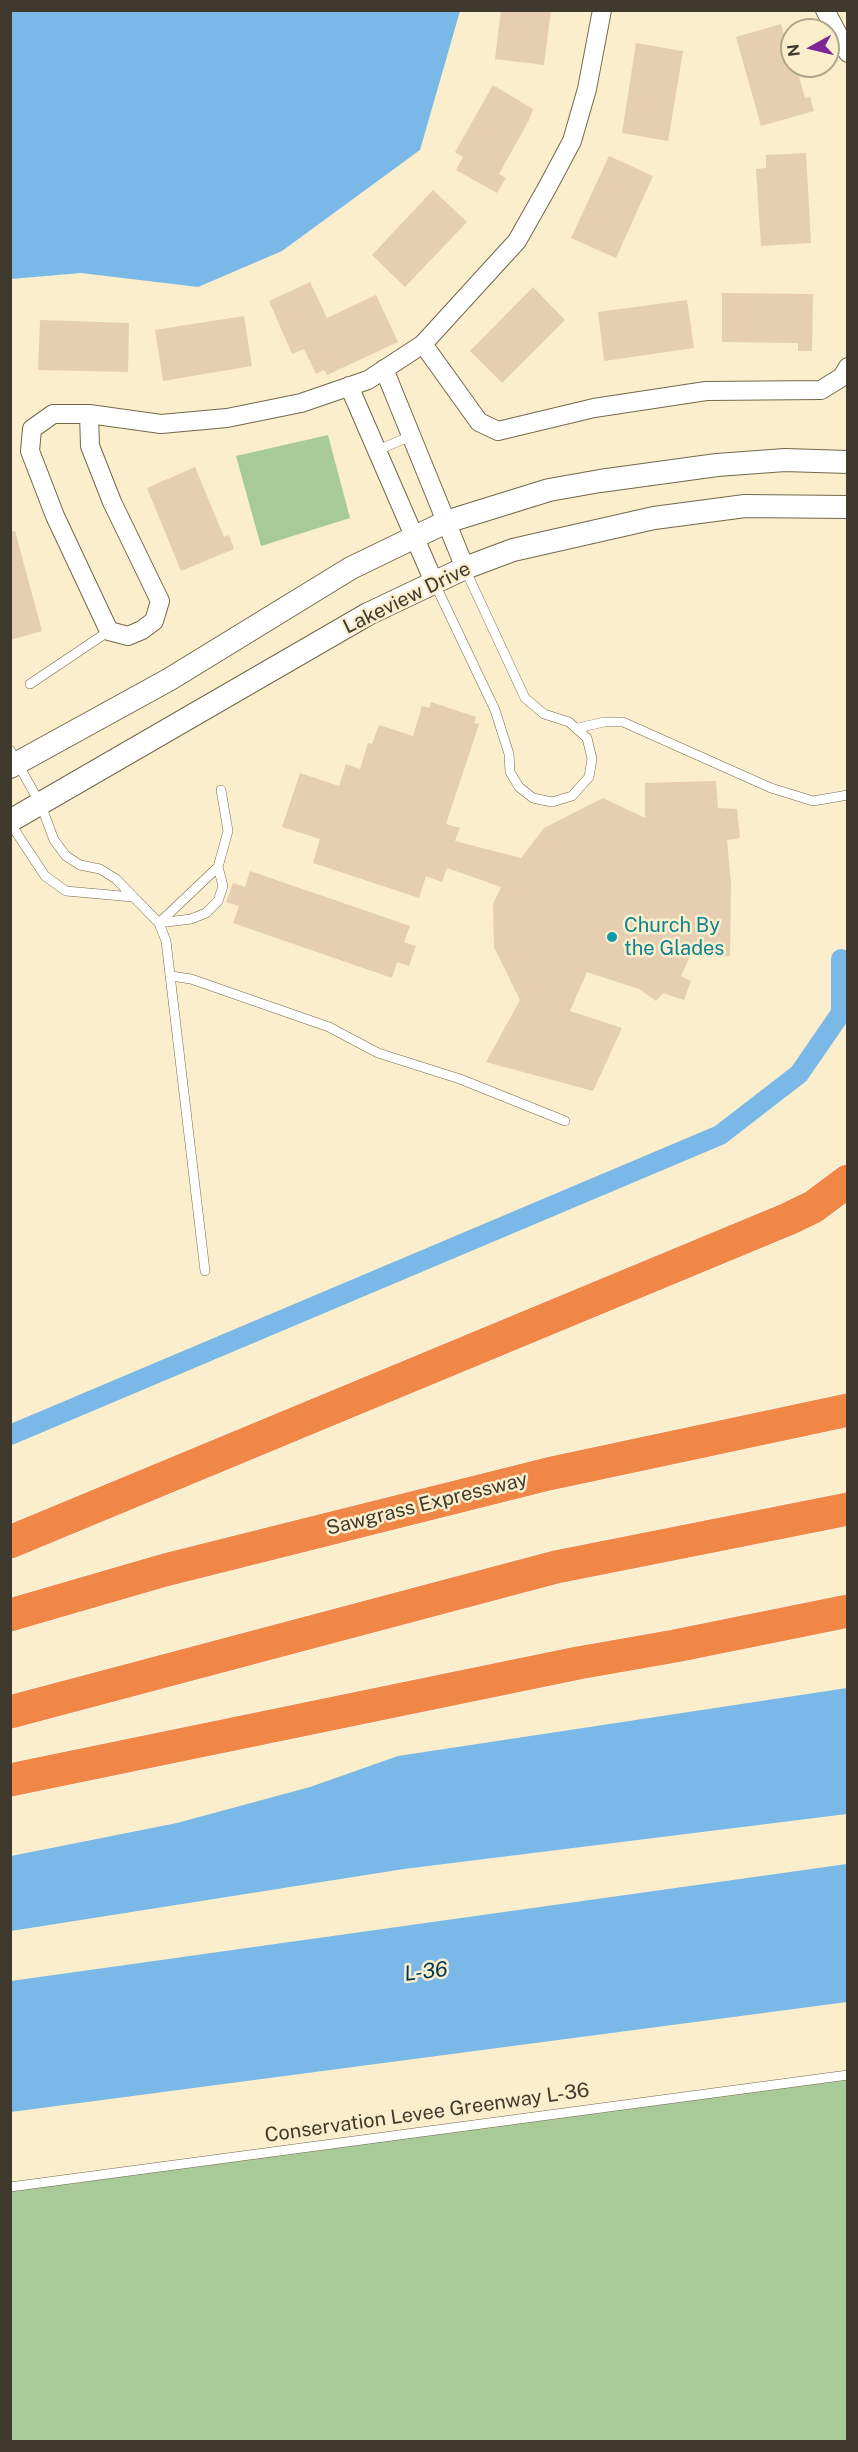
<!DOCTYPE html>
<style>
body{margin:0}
#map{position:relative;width:858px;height:2452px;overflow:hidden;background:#faeecd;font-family:"Public Sans",sans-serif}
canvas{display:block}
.frame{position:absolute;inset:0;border:12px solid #3f3a2d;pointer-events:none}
.north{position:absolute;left:780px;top:18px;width:60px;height:60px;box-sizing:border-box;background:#faeecd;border:2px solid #afa68d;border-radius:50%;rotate:262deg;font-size:16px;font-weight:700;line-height:24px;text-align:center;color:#3f3a2d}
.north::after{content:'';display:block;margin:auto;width:21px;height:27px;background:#7d2796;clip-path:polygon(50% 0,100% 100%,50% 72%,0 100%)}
</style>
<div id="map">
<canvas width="858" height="2452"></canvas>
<div class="frame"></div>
<div class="north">N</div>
</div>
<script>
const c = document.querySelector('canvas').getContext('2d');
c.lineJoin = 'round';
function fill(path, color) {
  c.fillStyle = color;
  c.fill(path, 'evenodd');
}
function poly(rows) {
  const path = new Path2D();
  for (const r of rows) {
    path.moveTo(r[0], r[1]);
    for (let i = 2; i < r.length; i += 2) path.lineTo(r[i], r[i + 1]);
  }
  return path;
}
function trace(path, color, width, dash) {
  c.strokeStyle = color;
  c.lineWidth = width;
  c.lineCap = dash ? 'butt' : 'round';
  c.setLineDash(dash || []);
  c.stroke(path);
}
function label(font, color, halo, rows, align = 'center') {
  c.font = font + ' "Public Sans",sans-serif';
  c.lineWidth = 5;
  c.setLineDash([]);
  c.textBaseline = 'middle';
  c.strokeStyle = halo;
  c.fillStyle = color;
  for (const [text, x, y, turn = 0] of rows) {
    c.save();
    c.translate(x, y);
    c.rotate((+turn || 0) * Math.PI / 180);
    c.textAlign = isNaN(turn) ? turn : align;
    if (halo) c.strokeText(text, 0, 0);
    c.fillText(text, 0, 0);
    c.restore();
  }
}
const green = poly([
 [328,435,350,518,261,546,236,456],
 [847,2075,847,2441,11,2441,10,2187]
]);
const water = poly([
 [11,10,460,10,460,11,420,150,282,251,198,287,81,273,11,279],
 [847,1688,847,1814,404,1869,11,1931,11,1856,177,1823,310,1787,398,1756],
 [847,1864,847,2002,11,2112,11,1981]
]);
const canal = poly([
 [10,1435,720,1135,799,1074,841,1013,841,959]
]);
const building = poly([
 [501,10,551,10,544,65,495,59],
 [781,24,792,66,796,66,805,98,810,97,814,111,761,126,736,37],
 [636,43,683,51,668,141,622,133],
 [493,85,533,109,529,120,499,174,506,178,497,193,456,170,463,157,455,152],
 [806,153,811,243,761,246,756,169,766,168,766,155],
 [609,156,653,176,616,258,571,238],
 [433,190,467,222,405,287,372,255],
 [310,282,327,318,376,295,398,342,327,375,324,370,316,374,304,349,292,354,269,301],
 [533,287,565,320,502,383,470,351],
 [722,293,813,294,812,351,798,351,798,343,722,342],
 [687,300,694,348,604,361,598,312],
 [244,316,252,366,163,381,155,330],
 [40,320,129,323,128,372,38,370],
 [195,467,224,537,229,535,234,549,181,571,147,488],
 [15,531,42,631,10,640,10,532],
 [431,702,476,717,474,723,479,724,446,824,460,828,455,841,521,858,544,828,603,798,645,818,645,783,716,781,718,808,737,809,740,838,727,840,731,884,730,956,716,957,693,950,681,976,691,981,684,1000,663,993,656,1001,639,989,587,972,570,1011,622,1028,593,1091,486,1062,520,1000,494,947,493,904,501,887,447,868,442,882,426,876,419,898,313,863,320,839,282,827,300,773,339,786,346,764,360,769,368,743,372,744,379,725,413,736,422,706,429,708],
 [250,871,410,926,404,942,416,946,409,966,397,962,392,978,233,923,239,906,226,902,233,883,245,887]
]);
const service = poly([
 [378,450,411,436],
 [434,582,495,710,509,754,510,772,519,787,533,798,552,802,572,796,589,777,592,759,587,738,569,722,544,714,525,698,465,569],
 [30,684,109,631],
 [578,728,604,722,623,722,771,788,813,801,848,795],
 [10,750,41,805,54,840,66,856,80,865,100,869,116,879,159,923,166,941,205,1271],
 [10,823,45,876,66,891,133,897],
 [159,923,218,867,228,831,221,790],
 [159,923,191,919,206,913,218,901,223,886,218,867],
 [171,976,191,979,329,1027,378,1053,460,1079,565,1121],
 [10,2187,848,2075]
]);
const minor = poly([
 [825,10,848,53],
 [423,344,479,422,498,431,594,408,706,391,821,390,842,377,848,367],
 [384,369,465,568],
 [349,386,434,582],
 [89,414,90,446,112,502,160,601,154,621,142,630,128,636,109,631,55,516,30,451,32,429,53,414,89,414,161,424,227,418,301,403,368,380,423,344,517,241,547,188,572,141,587,89,602,10]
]);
const tertiary = poly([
 [10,767,170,679,351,568,446,522,549,490,600,481,717,465,785,460,848,462],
 [10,821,368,614,465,568,513,550,654,518,745,506,848,507]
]);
const motorway = poly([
 [10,1542,788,1219,813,1207,848,1181],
 [10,1615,165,1570,548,1474,848,1410],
 [10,1712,556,1567,848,1509],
 [10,1780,578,1663,675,1646,848,1611]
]);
const markers = [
 [612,937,6,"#0f9aa8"]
];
const streetNames = [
 ["Lakeview Drive",407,598,-26],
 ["Sawgrass Expressway",427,1504,-14],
 ["Conservation Levee Greenway L-36",427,2113,-8]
];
const cultureNames = [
 ["Church By",624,926],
 ["the Glades",624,949]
];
const waterNames = [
 ["L-36",426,1972,-7]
];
fill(green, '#a8ca99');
fill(water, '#7ab8e8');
trace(canal, '#7ab8e8', 20);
fill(building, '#e5ceb2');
trace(service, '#72684a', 10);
trace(minor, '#72684a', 20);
trace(tertiary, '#72684a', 24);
trace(motorway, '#fff', 34);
trace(service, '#fff', 9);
trace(minor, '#fff', 18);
trace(tertiary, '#fff', 22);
trace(motorway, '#f08747', 33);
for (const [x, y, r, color] of markers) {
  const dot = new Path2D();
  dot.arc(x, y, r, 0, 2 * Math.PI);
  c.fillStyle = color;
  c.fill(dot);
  trace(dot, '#faeecd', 2);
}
label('20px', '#3f3a2d', '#faeecd', streetNames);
label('20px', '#0d838f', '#faeecd', cultureNames, 'left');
label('italic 21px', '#013554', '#faeecd', waterNames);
</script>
